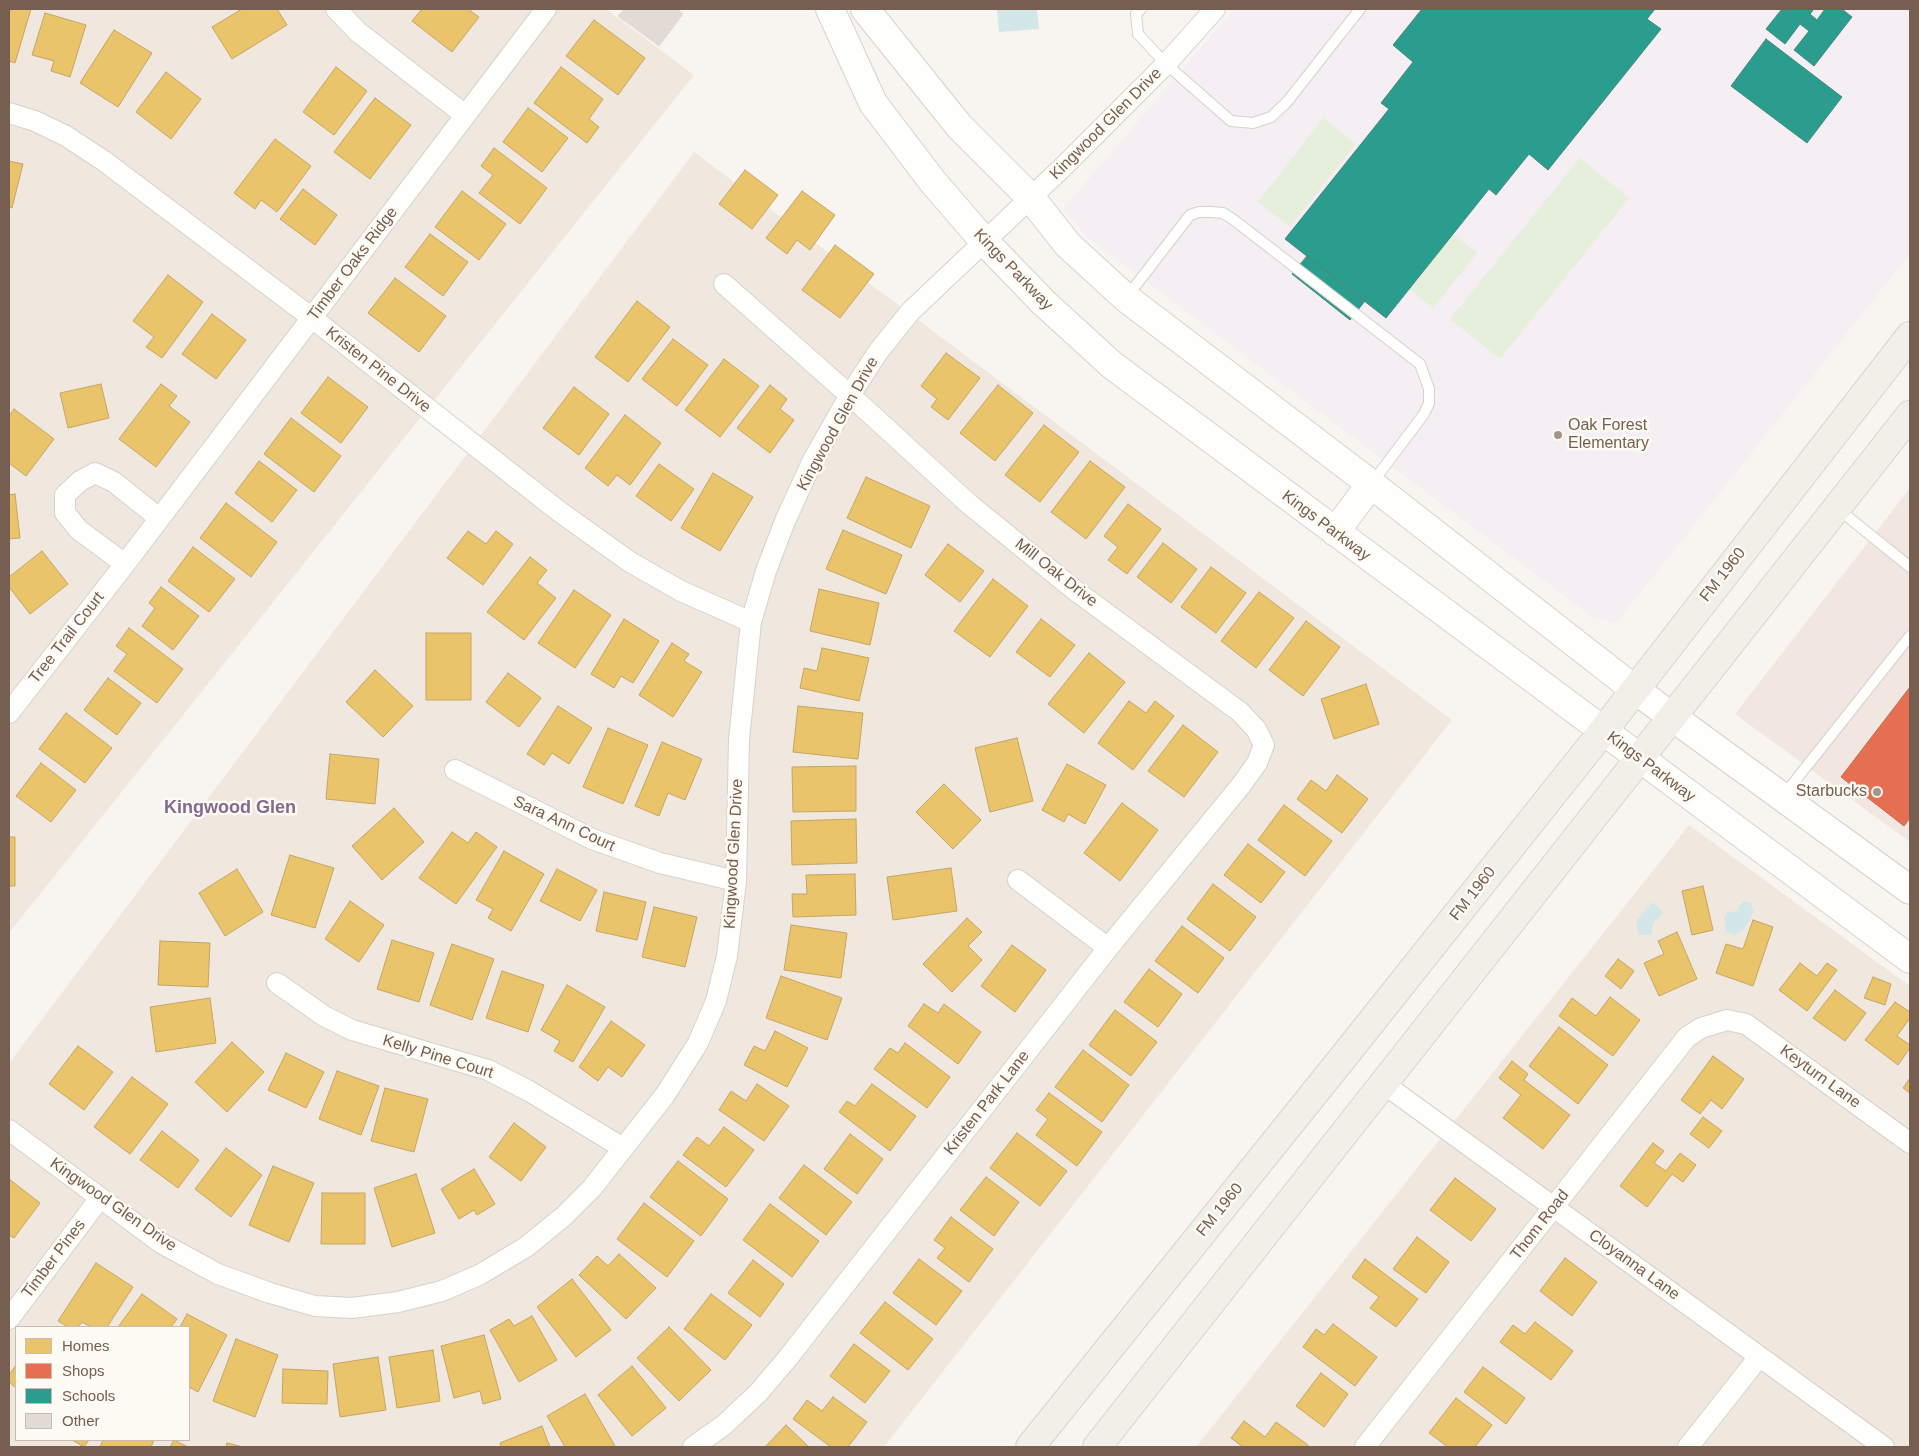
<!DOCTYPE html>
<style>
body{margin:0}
#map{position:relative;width:1919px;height:1456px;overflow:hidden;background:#f8f5f0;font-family:Arial,sans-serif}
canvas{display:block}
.frame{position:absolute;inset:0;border:10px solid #765e51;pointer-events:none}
.legend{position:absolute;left:15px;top:1326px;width:175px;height:115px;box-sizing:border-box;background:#fefaf4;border:1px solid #c8bcb3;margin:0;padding:6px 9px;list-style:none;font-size:15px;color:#765e51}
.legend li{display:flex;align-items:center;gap:10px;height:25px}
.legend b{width:25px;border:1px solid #c8bcb3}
</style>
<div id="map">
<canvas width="1919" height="1456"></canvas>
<div class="frame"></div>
<ul class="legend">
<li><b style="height:14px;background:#e9c46a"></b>Homes</li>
<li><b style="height:14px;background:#e76f51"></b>Shops</li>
<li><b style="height:14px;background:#2a9d8f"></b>Schools</li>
<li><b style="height:14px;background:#e2dbd5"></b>Other</li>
</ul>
</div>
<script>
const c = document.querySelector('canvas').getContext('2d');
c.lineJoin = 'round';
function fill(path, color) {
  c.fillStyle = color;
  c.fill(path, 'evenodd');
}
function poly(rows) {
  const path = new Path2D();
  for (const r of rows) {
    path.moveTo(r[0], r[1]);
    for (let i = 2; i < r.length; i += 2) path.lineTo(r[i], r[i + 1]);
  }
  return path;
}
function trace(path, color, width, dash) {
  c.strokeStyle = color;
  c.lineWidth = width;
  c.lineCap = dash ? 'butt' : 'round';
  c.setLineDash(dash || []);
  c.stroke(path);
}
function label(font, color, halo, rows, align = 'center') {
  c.font = font + ' Arial,sans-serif';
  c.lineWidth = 5;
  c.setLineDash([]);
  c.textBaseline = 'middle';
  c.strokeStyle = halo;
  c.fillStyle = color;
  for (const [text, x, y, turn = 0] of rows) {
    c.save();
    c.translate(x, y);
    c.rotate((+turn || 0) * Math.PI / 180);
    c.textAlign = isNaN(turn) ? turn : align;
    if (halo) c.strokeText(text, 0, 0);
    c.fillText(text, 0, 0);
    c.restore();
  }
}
const residential = poly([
 [9,9,606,9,694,75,9,933],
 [694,152,1452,720,884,1447,9,1447,9,1063],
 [16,1327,189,1327,189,1440,16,1440],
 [1689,825,1910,986,1910,1447,1196,1447]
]);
const commercial = poly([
 [1910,488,1910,842,1735,714]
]);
const education = poly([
 [1234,9,1910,9,1910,254,1616,623,1592,617,1088,238,1063,209]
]);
const green = poly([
 [1323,118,1356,144,1290,227,1258,202],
 [1580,158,1629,198,1500,359,1450,319],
 [1453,234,1477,253,1433,308,1409,289]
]);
const water = poly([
 [997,9,1037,9,1039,29,999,32],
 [1743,901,1750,903,1754,910,1749,921,1744,929,1735,935,1726,932,1724,917,1728,912,1737,911],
 [1653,902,1663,913,1652,924,1652,935,1638,935,1636,921]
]);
const homes = poly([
 [9,9,31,9,15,63,9,61,9,9],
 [242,9,277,9,287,25,232,59,212,27,242,9],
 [422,9,468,9,479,17,452,52,412,21,422,9],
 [45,13,86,25,70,77,51,71,54,61,32,55,45,13],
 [594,20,645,58,618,95,566,56,594,20],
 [114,30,152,53,118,107,80,83,114,30],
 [336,67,367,91,334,135,303,112,336,67],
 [561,67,603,99,589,119,599,127,587,143,534,103,561,67],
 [166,72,201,99,171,139,136,112,166,72],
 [375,98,411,125,370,179,334,152,375,98],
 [528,108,568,138,542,172,503,142,528,108],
 [275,139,311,166,277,212,261,200,255,209,234,193,275,139],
 [494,148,547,188,520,224,479,193,493,175,481,166,494,148],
 [9,161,23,164,12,208,9,207,9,161],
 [745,170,778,195,752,229,719,204,745,170],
 [303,189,337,215,315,245,280,219,303,189],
 [462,191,506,224,479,260,435,227,462,191],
 [802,191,835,215,810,250,797,240,787,254,766,238,802,191],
 [430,234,468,262,443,296,405,267,430,234],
 [835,245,874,274,840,318,802,290,835,245],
 [168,275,203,302,162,358,146,347,154,337,133,321,168,275],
 [395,278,446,316,419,352,368,313,395,278],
 [637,301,670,327,628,382,595,357,637,301],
 [212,314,246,340,216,379,182,354,212,314],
 [673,339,708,365,677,406,642,379,673,339],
 [946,353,980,378,948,420,931,407,937,399,921,386,946,353],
 [724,359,759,386,720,437,685,410,724,359],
 [328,377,368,407,341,443,301,413,328,377],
 [101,384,109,418,68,428,60,393,101,384],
 [161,384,177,396,169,406,190,422,156,467,119,439,161,384],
 [770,385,787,399,780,409,794,420,770,453,737,428,770,385],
 [998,385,1033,413,995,461,960,433,998,385],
 [574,387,609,414,579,455,543,428,574,387],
 [14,409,54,439,26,476,9,463,9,416,14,409],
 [625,415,661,443,630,485,617,475,608,486,585,468,625,415],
 [291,418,341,456,314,492,264,454,291,418],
 [1044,425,1079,452,1040,502,1005,475,1044,425],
 [259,461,297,490,272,522,235,493,259,461],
 [1090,461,1125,487,1086,539,1051,512,1090,461],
 [659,464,694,489,671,521,636,496,659,464],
 [713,473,753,497,720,551,681,528,713,473],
 [866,477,930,506,911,548,847,518,866,477],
 [15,494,20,538,9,539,9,495,15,494],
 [226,503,277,542,251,577,200,538,226,503],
 [1128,504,1161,529,1127,574,1108,560,1118,547,1104,536,1128,504],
 [843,530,902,555,886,594,826,569,843,530],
 [468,531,486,544,496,531,513,544,483,585,447,558,468,531],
 [1163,543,1197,569,1171,603,1137,577,1163,543],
 [948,544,984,571,960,602,925,575,948,544],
 [193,547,235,579,209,612,168,581,193,547],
 [42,551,68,584,30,614,9,587,9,577,42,551],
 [530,557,547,570,537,583,556,598,524,640,487,612,530,557],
 [1211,567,1246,593,1216,633,1181,607,1211,567],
 [993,579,1028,606,990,657,954,631,993,579],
 [161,587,199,616,173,650,142,626,155,608,149,603,161,587],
 [819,589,879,603,870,645,810,631,819,589],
 [574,590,611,615,575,668,538,643,574,590],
 [1259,592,1294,618,1256,668,1221,641,1259,592],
 [624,619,659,641,633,683,621,676,614,688,591,674,624,619],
 [1041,619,1075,645,1050,677,1016,652,1041,619],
 [1306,621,1340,647,1303,696,1269,670,1306,621],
 [129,628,183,669,157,703,114,671,127,654,116,646,129,628],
 [426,633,471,633,471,700,426,700,426,633],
 [672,643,689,654,684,661,702,672,673,717,639,695,672,643],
 [822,648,869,658,859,701,800,688,804,668,817,671,822,648],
 [1089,653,1125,682,1084,733,1048,704,1089,653],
 [375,670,413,706,383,737,346,702,375,670],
 [508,673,541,698,519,727,486,702,508,673],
 [108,678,141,703,117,735,84,710,108,678],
 [1366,684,1379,724,1334,739,1321,699,1366,684],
 [1129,701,1146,713,1155,701,1174,716,1133,770,1098,743,1129,701],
 [558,706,592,728,569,764,552,753,544,765,527,754,558,706],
 [798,706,863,713,858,759,793,752,798,706],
 [66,713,112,748,85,783,39,749,66,713],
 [1183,725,1218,752,1184,797,1148,771,1183,725],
 [608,728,648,745,623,804,583,787,608,728],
 [1017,738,1033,801,990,812,975,748,1017,738],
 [662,742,702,759,685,800,668,793,659,816,635,806,662,742],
 [330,754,379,759,375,804,326,799,330,754],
 [41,763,76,790,51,822,16,796,41,763],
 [1067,764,1106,785,1085,824,1068,814,1064,822,1042,810,1067,764],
 [856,766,856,811,793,812,792,767,856,766],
 [1337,775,1368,799,1342,833,1297,799,1311,780,1326,791,1337,775],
 [944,784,981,820,953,849,916,812,944,784],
 [1122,803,1158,830,1120,881,1084,853,1122,803],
 [1284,805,1332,841,1305,876,1258,840,1284,805],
 [394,808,424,842,382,880,352,846,394,808],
 [856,819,857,863,792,865,791,821,856,819],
 [452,832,468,843,476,832,497,847,456,904,419,878,452,832],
 [9,837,15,837,15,886,9,886,9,837],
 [1248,844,1285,872,1261,903,1224,875,1248,844],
 [504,851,544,874,511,931,488,918,493,909,476,900,504,851],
 [290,855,334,868,315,928,271,915,290,855],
 [951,868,957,911,893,920,887,877,951,868],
 [237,869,263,912,225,936,199,893,237,869],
 [557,869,597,890,580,921,540,901,557,869],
 [855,874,856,915,793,917,792,894,807,894,806,875,855,874],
 [1213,884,1256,917,1230,951,1187,919,1213,884],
 [1703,886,1713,930,1692,935,1682,891,1703,886],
 [604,892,646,902,637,940,596,931,604,892],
 [350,901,384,925,359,962,325,939,350,901],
 [654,907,697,917,685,967,642,957,654,907],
 [967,918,982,932,968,946,982,960,952,992,923,964,967,918],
 [1753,920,1773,927,1753,986,1716,973,1726,944,1743,949,1753,920],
 [791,925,847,933,841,978,784,970,791,925],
 [1182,926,1224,958,1198,993,1155,961,1182,926],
 [1677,932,1697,979,1659,996,1644,963,1664,954,1658,941,1677,932],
 [392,940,434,953,419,1002,377,989,392,940],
 [160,941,210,943,208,987,158,985,160,941],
 [452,944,494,959,472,1020,430,1005,452,944],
 [1012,945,1046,970,1015,1012,981,986,1012,945],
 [1618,959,1634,971,1621,989,1605,976,1618,959],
 [1800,963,1817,976,1827,963,1837,970,1807,1011,1779,990,1800,963],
 [1149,969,1182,994,1158,1027,1124,1002,1149,969],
 [502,971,544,985,528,1032,486,1018,502,971],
 [781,976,842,998,827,1040,766,1018,781,976],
 [1873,977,1891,984,1885,1005,1864,998,1873,977],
 [567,985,605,1007,573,1062,554,1051,560,1041,541,1030,567,985],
 [1835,990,1866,1013,1845,1041,1813,1018,1835,990],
 [1610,997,1640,1020,1613,1056,1559,1016,1572,998,1596,1016,1610,997],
 [210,998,216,1043,156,1052,150,1007,210,998],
 [1895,1002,1910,1012,1910,1018,1897,1036,1910,1045,1910,1048,1898,1065,1865,1040,1895,1002],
 [924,1004,938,1013,944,1004,981,1032,958,1064,908,1026,924,1004],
 [1115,1010,1157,1042,1131,1076,1089,1045,1115,1010],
 [611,1021,645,1045,622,1077,608,1067,598,1081,579,1067,611,1021],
 [1559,1027,1608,1065,1578,1104,1529,1066,1559,1027],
 [775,1031,808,1048,787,1087,744,1065,754,1046,765,1051,775,1031],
 [232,1042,264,1072,227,1112,195,1082,232,1042],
 [905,1043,950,1077,927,1108,874,1069,890,1048,898,1053,905,1043],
 [78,1046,113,1072,84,1110,49,1084,78,1046],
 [1083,1050,1129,1085,1102,1122,1055,1087,1083,1050],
 [286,1053,324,1072,306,1108,268,1090,286,1053],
 [1713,1056,1744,1079,1722,1109,1711,1100,1700,1114,1681,1100,1713,1056],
 [1512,1061,1528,1074,1524,1080,1570,1115,1543,1149,1503,1118,1521,1095,1499,1078,1512,1061],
 [337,1071,379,1086,361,1135,319,1119,337,1071],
 [132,1077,168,1104,130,1154,94,1127,132,1077],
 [1910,1078,1910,1093,1903,1088,1910,1078],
 [757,1084,789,1106,764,1141,719,1110,731,1091,746,1101,757,1084],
 [872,1084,916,1116,890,1151,839,1112,847,1101,855,1106,872,1084],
 [385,1088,428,1099,414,1152,371,1141,385,1088],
 [1049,1093,1102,1132,1077,1166,1036,1135,1048,1119,1036,1110,1049,1093],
 [1703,1117,1722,1131,1709,1148,1690,1134,1703,1117],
 [514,1123,546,1147,521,1181,489,1157,514,1123],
 [724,1127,754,1150,726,1187,683,1155,697,1137,709,1146,724,1127],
 [162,1131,199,1160,178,1188,140,1160,162,1131],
 [1017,1133,1067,1171,1040,1206,990,1168,1017,1133],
 [850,1134,883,1159,857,1194,824,1169,850,1134],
 [1653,1143,1664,1151,1654,1163,1666,1171,1680,1153,1696,1165,1683,1182,1672,1174,1647,1207,1620,1186,1653,1143],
 [226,1148,262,1175,231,1217,195,1189,226,1148],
 [678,1161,728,1199,701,1236,650,1197,678,1161],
 [804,1165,852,1202,826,1235,779,1198,804,1165],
 [273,1166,314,1183,289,1242,249,1225,273,1166],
 [474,1169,495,1204,477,1215,474,1210,459,1219,441,1189,474,1169],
 [416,1174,435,1233,392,1247,374,1188,416,1174],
 [986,1177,1019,1202,994,1236,960,1210,986,1177],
 [1455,1178,1496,1209,1471,1241,1430,1210,1455,1178],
 [9,1179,40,1203,14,1238,9,1235,9,1179],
 [322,1193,365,1193,365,1244,321,1244,322,1193],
 [644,1203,694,1241,667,1277,617,1239,644,1203],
 [770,1204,819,1241,792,1277,743,1240,770,1204],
 [951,1217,993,1249,969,1282,937,1258,945,1248,934,1240,951,1217],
 [1417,1237,1449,1262,1426,1293,1393,1269,1417,1237],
 [619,1254,656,1288,626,1319,579,1275,597,1256,608,1266,619,1254],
 [1565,1258,1597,1282,1572,1316,1540,1291,1565,1258],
 [919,1259,962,1291,936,1325,893,1293,919,1259],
 [1365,1259,1418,1299,1396,1327,1370,1308,1379,1297,1352,1277,1365,1259],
 [753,1260,784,1284,760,1317,728,1293,753,1260],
 [96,1263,133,1287,107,1327,91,1327,82,1322,78,1327,68,1327,58,1321,96,1263],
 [572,1279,611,1330,576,1357,537,1307,572,1279],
 [142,1294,177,1319,171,1327,118,1327,142,1294],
 [711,1294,752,1325,725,1360,684,1329,711,1294],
 [885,1302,933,1339,908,1370,860,1333,885,1302],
 [187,1314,227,1335,198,1392,189,1387,189,1327,180,1327,187,1314],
 [532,1316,557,1360,519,1382,490,1330,509,1319,514,1326,532,1316],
 [1535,1322,1573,1351,1551,1380,1500,1342,1513,1325,1525,1334,1535,1322],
 [1333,1324,1377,1357,1355,1386,1303,1347,1316,1329,1324,1335,1333,1324],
 [669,1327,711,1370,679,1401,637,1358,669,1327],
 [484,1335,501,1399,483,1404,480,1391,454,1398,441,1346,484,1335],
 [236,1339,278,1355,255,1417,213,1401,236,1339],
 [854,1344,890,1371,865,1403,830,1376,854,1344],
 [433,1350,440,1401,397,1408,389,1357,433,1350],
 [378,1357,386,1410,340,1417,333,1364,378,1357],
 [16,1365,16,1388,9,1382,9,1375,16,1365],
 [632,1366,666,1408,632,1436,598,1395,632,1366],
 [1483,1367,1525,1398,1506,1424,1464,1392,1483,1367],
 [283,1369,328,1371,327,1404,282,1403,283,1369],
 [1321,1373,1348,1394,1324,1427,1296,1406,1321,1373],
 [585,1394,615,1446,613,1447,565,1447,547,1416,585,1394],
 [833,1397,867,1422,848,1447,831,1447,793,1419,807,1400,822,1411,833,1397],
 [1456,1398,1492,1425,1475,1447,1448,1447,1429,1433,1456,1398],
 [1244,1421,1265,1437,1276,1422,1308,1445,1307,1447,1243,1447,1231,1438,1244,1421],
 [786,1425,809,1447,765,1447,786,1425],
 [542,1426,550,1447,501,1447,500,1443,542,1426],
 [72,1440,89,1440,84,1447,72,1440],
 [103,1440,154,1440,151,1447,100,1447,103,1440],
 [174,1440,188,1447,170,1447,174,1440],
 [227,1443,243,1447,226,1447,227,1443]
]);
const shops = poly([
 [1910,687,1910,818,1904,826,1841,777,1910,687]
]);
const schools = poly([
 [1422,9,1655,9,1647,19,1661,29,1548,170,1529,154,1496,195,1489,189,1386,318,1285,239,1389,109,1381,103,1413,62,1393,45,1422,9],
 [1782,9,1814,9,1810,14,1817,20,1825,9,1842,9,1852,17,1814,66,1794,50,1809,31,1800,24,1785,44,1766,29,1782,9],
 [1766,39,1842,97,1807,143,1731,86,1766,39],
 [1307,256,1365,301,1350,320,1292,274,1307,256]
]);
const building = poly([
 [624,9,677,9,683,14,659,46,618,16,624,9]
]);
const lane = poly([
 [1141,9,1136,14,1138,34,1166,64,1231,121,1253,123,1271,117,1287,102,1360,9],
 [1126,298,1190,215,1199,212,1211,212,1223,213,1234,220,1420,364,1429,389,1429,403,1424,414,1372,483],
 [1837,508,1910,567],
 [1783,796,1910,636]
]);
const street = poly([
 [336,9,358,32,465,115],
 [9,113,35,121,66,136,104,161,312,318,560,512,630,562,681,591,751,622],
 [125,564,79,530,65,513,65,495,80,481,95,473,114,482,159,518],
 [9,713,125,564,546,9],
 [455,770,592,839,660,863,736,881],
 [1018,880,1108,948],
 [277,983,324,1016,352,1030,488,1070,529,1091,623,1148],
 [1384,1084,1884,1447],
 [9,1130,161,1243,218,1274,270,1293,315,1306,352,1308,398,1302,442,1291,479,1275,526,1247,564,1216,592,1188,665,1095,698,1043,716,1001,727,956,736,881,739,740,751,622,766,571,785,521,813,460,850,395,878,352,910,312,1064,166,1166,64,1215,9],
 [9,1319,100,1198],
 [693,1447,724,1425,758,1393,787,1359,1108,948,1242,784,1257,763,1264,745,1256,729,1240,712,1076,591,969,504,863,407,724,284],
 [1365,1447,1687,1037,1701,1028,1727,1020,1746,1024,1910,1143],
 [1688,1447,1759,1357]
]);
const secondary = poly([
 [830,9,873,103,933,182,984,241,1044,303,1112,365,1910,959],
 [865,9,959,126,1031,198,1068,245,1126,298,1371,484,1634,689,1910,890],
 [1335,532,1371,484]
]);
const primary = poly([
 [1030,1447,1345,1055,1603,731,1910,336],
 [1097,1447,1910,415]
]);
const markers = [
 [1558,435,5,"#a49389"],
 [1877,792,5,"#a49389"]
];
const streetNames = [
 ["Kingwood Glen Drive",1106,124,-45],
 ["Timber Oaks Ridge",353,264,-53],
 ["Kings Parkway",1013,270,46],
 ["Kristen Pine Drive",378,370,38],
 ["Kingwood Glen Drive",838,424,-61],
 ["Kings Parkway",1326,526,37],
 ["Mill Oak Drive",1056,573,38],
 ["FM 1960",1723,575,-52],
 ["Tree Trail Court",67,638,-52],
 ["Kings Parkway",1651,767,37],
 ["Sara Ann Court",564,824,25],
 ["Kingwood Glen Drive",734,854,-87],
 ["FM 1960",1473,894,-52],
 ["Kelly Pine Court",438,1057,17],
 ["Keyturn Lane",1820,1077,36],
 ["Kristen Park Lane",987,1103,-52],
 ["Kingwood Glen Drive",113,1205,35],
 ["FM 1960",1220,1210,-51],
 ["Thom Road",1540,1225,-52],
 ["Timber Pines",54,1259,-53],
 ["Cloyanna Lane",1634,1265,36]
];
const poiNames = [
 ["Oak Forest",1568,426],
 ["Elementary",1568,444],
 ["Starbucks",1867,792,"right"]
];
const neighbourhoodNames = [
 ["Kingwood Glen",230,808]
];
fill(residential, '#f0e8df');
fill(commercial, '#f1e6e0');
fill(education, '#f5eff4');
fill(green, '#e6eedc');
fill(water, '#d3e6e8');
fill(homes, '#e9c46a');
trace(homes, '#c6a562', 1);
fill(shops, '#e76f51');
trace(shops, '#c56a51', 1);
fill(schools, '#2a9d8f');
trace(schools, '#418a7c', 1);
fill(building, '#e2dbd5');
trace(building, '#e1d9d3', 1);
trace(lane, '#d6d1cb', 12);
trace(street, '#d6d1cb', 22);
trace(secondary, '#d6d1cb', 30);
trace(primary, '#d9d1cd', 30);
trace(lane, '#fefefd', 10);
trace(street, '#fefefd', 20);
trace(secondary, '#fefefd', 28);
trace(primary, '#f2eee8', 28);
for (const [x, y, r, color] of markers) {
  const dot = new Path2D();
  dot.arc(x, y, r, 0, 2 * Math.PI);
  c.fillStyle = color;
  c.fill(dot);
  trace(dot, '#fefaf4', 2);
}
label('16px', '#765e51', '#fefaf4', streetNames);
label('16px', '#765e51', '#fefaf4', poiNames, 'left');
label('bold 18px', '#846a90', '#fefaf4', neighbourhoodNames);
</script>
